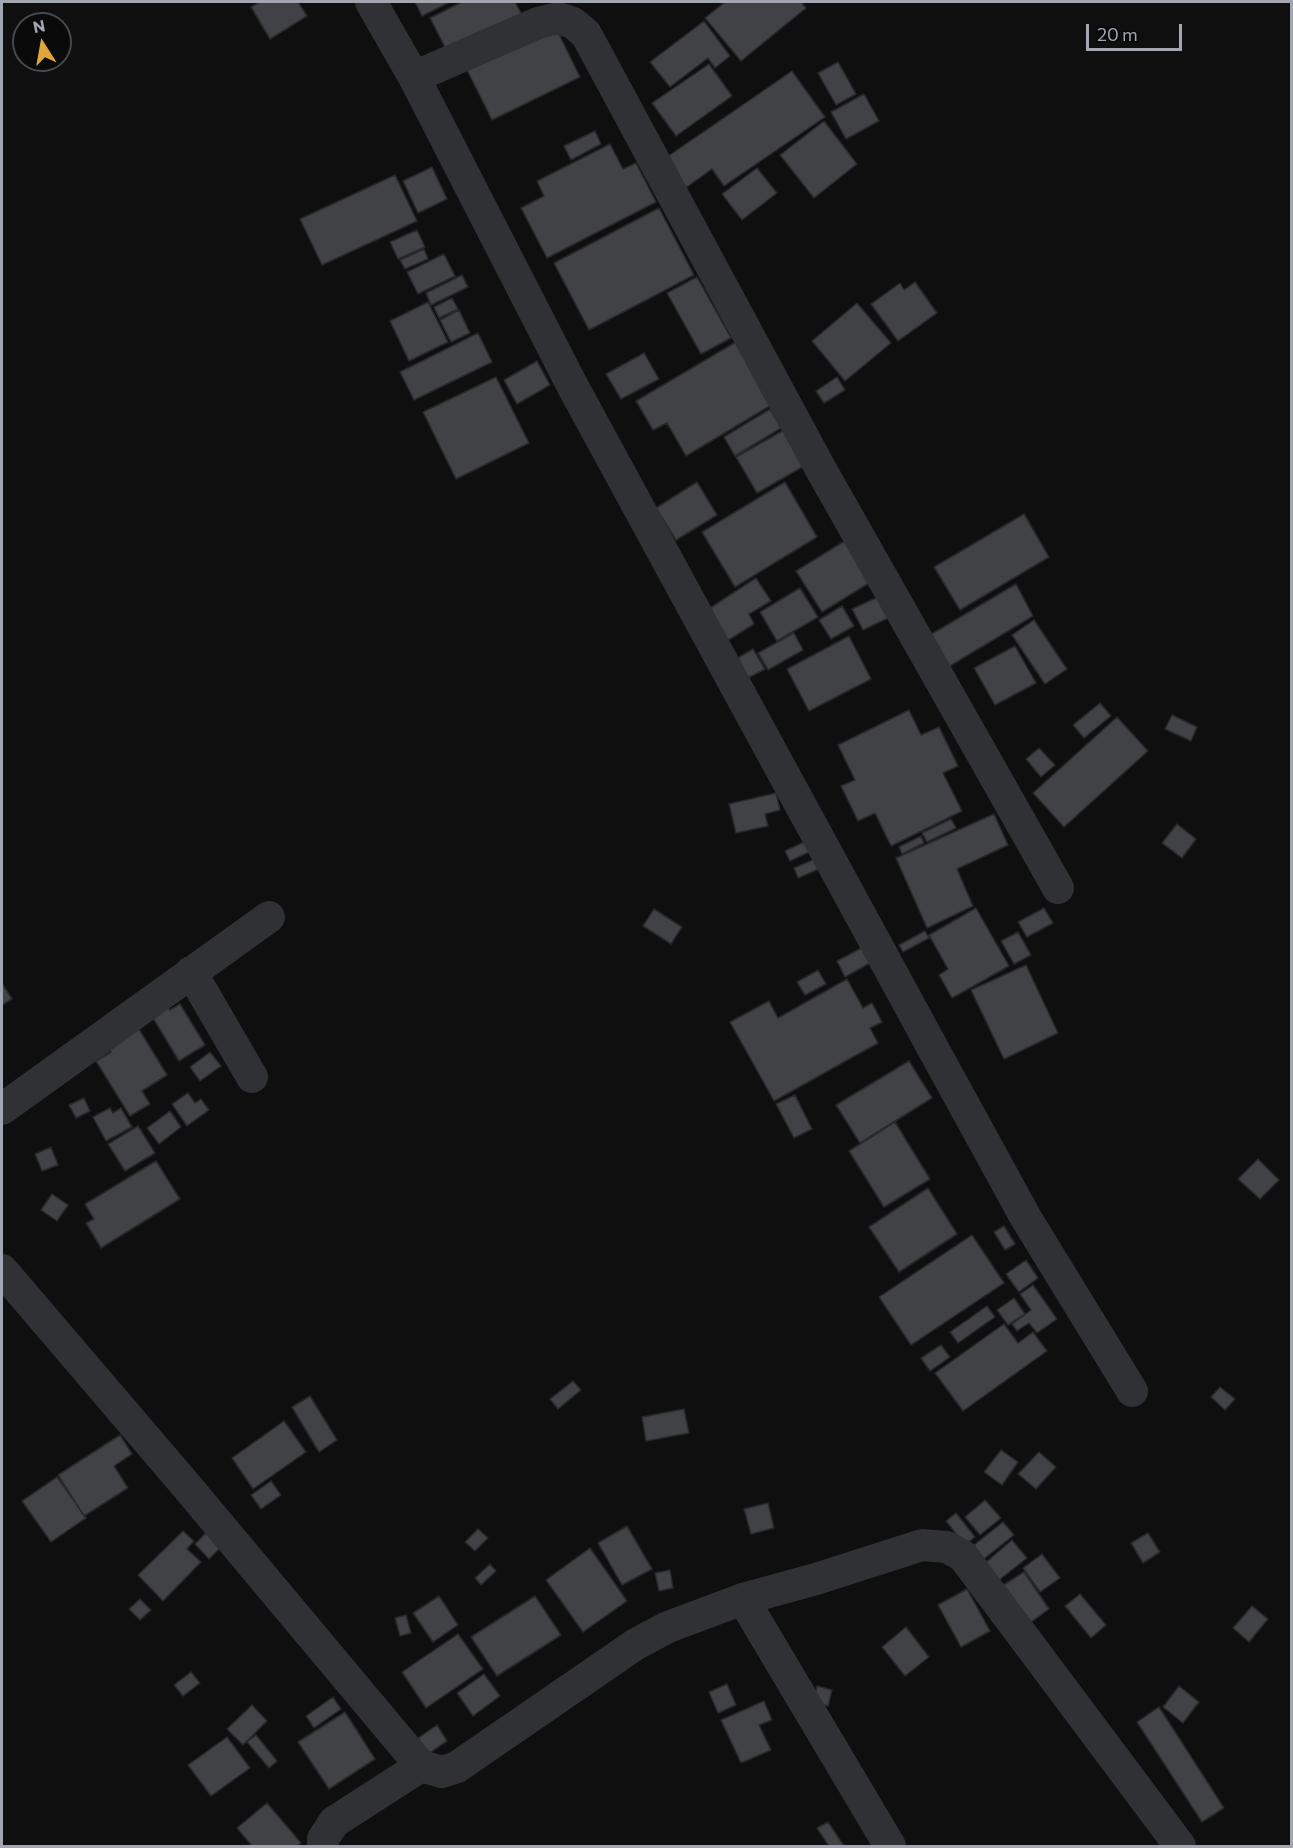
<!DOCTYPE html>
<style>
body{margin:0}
#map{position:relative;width:1293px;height:1848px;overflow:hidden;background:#0f0f10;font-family:Commissioner,sans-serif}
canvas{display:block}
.frame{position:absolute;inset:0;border:3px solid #a1a6b0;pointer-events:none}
.north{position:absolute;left:12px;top:12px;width:60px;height:60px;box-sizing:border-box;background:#0a0a0b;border:2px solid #46484d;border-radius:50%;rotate:349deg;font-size:16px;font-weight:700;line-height:24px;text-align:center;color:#a1a6b0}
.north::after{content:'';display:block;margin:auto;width:21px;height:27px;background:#dfa538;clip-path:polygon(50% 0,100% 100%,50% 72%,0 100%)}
.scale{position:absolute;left:1086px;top:24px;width:96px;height:27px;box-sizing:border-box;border:3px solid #a1a6b0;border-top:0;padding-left:8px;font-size:18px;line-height:21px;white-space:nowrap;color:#a1a6b0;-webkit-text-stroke:4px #0a0a0b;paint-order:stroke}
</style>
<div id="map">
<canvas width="1293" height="1848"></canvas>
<div class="frame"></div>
<div class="north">N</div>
<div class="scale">20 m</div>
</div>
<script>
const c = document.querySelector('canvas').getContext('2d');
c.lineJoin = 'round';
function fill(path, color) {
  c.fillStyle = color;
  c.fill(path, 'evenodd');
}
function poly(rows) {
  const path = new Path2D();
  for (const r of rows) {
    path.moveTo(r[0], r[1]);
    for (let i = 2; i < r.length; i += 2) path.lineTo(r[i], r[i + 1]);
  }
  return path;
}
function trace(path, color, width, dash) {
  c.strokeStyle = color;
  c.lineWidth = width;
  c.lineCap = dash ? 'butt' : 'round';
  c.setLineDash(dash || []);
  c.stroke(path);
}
const building = poly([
 [260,2,298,2,307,16,270,39,251,7,260,2],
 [415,2,450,2,422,16,415,2],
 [462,2,515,2,522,15,448,53,430,18,462,2],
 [725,2,801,2,806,8,741,61,705,18,725,2],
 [704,21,730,56,715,68,708,58,670,87,650,62,704,21],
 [554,24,580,77,492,120,466,68,554,24],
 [838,62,856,94,836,105,818,73,838,62],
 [709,64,732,96,676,136,652,103,709,64],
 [792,71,825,117,724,186,712,169,684,189,664,159,792,71],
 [864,94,879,121,846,139,831,112,864,94],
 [824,121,857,164,814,198,780,155,824,121],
 [595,131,601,144,571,160,564,146,595,131],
 [610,144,623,169,636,163,656,202,547,258,521,208,544,196,537,181,610,144],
 [432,167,447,199,418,213,403,181,432,167],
 [757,168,777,193,742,220,722,194,757,168],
 [395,175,417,221,322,265,300,219,395,175],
 [659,208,694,275,589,330,554,263,659,208],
 [417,230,425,247,398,259,390,242,417,230],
 [424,249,428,259,405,269,400,260,424,249],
 [444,254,455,276,418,294,407,272,444,254],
 [462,275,468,287,431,305,426,293,462,275],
 [697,277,731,338,701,354,667,293,697,277],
 [915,282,937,313,898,341,871,304,900,283,904,290,915,282],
 [452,298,458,309,439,318,434,307,452,298],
 [428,302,448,342,409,361,390,321,428,302],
 [857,303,891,343,845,381,812,341,857,303],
 [459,310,470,333,451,342,440,320,459,310],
 [478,333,492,362,414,400,400,372,478,333],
 [741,339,778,401,686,456,667,423,653,430,636,401,741,339],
 [644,353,659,379,621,399,606,374,644,353],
 [537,361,550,385,517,404,504,380,537,361],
 [496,377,529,443,456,479,423,412,496,377],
 [837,377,845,390,824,403,816,391,837,377],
 [770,409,781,428,735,456,724,437,770,409],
 [784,430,804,466,757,493,736,457,784,430],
 [697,482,717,515,676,540,656,508,697,482],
 [785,482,817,537,735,587,702,532,785,482],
 [1024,514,1049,557,960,610,934,567,1024,514],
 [848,539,874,580,822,612,796,571,848,539],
 [756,578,771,601,749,614,754,624,727,641,707,610,756,578],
 [1016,584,1033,616,943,670,930,635,1016,584],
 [800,588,818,617,777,641,760,612,800,588],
 [878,597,888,618,863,630,852,609,878,597],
 [842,606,854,626,831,639,819,620,842,606],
 [1034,620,1067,669,1045,684,1012,635,1034,620],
 [794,633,803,650,768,670,758,653,794,633],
 [849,636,871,679,809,711,787,669,849,636],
 [1015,646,1036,683,995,705,974,668,1015,646],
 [753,649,765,669,748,678,736,659,753,649],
 [1100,703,1111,716,1084,738,1073,725,1100,703],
 [909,710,921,735,939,727,958,766,943,773,962,811,891,846,875,813,858,821,841,786,855,780,838,745,909,710],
 [1172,715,1197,727,1191,741,1165,729,1172,715],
 [1117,717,1148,751,1064,827,1033,793,1117,717],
 [1039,748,1055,765,1041,777,1026,759,1039,748],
 [776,793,780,810,765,814,768,826,736,833,729,804,776,793],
 [994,814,1008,845,957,869,973,906,927,928,896,858,994,814],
 [951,819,956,828,927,842,922,833,951,819],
 [1177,824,1196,839,1182,858,1162,843,1177,824],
 [921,836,924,843,902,854,899,847,921,836],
 [804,842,809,852,790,861,785,851,804,842],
 [815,859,819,869,798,878,794,868,815,859],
 [976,908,1009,966,952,998,939,975,948,969,929,935,976,908],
 [1044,908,1053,923,1027,937,1018,922,1044,908],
 [654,909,682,927,671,944,643,926,654,909],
 [925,931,929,938,903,952,899,945,925,931],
 [1018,932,1031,955,1014,964,1001,941,1018,932],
 [869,944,877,959,845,977,837,961,869,944],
 [1026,965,1058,1033,1004,1059,971,990,1026,965],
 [818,970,826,984,805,995,797,982,818,970],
 [847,979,863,1008,872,1003,882,1022,870,1028,878,1043,774,1101,730,1022,769,1001,778,1018,847,979],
 [2,983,12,999,2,1005,2,983],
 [166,1004,170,1010,180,1004,205,1045,179,1061,150,1013,166,1004],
 [134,1021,167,1075,142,1091,150,1104,130,1116,96,1061,111,1052,104,1039,134,1021],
 [210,1052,221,1066,200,1081,190,1067,210,1052],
 [909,1061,932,1098,860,1143,836,1105,909,1061],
 [188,1093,195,1103,201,1099,209,1110,187,1126,172,1104,188,1093],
 [795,1095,812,1129,794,1138,776,1104,795,1095],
 [84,1098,90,1111,76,1118,69,1105,84,1098],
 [110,1108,113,1113,121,1108,132,1127,106,1141,93,1117,110,1108],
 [170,1111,181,1127,159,1144,147,1128,170,1111],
 [895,1122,930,1179,884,1207,849,1151,895,1122],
 [138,1126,155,1153,125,1171,108,1144,138,1126],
 [51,1147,58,1165,42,1171,35,1154,51,1147],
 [1258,1159,1279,1180,1260,1199,1238,1179,1258,1159],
 [156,1161,180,1199,101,1248,86,1223,94,1219,85,1204,156,1161],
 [928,1188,957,1234,899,1272,869,1227,928,1188],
 [52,1194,68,1205,57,1221,41,1210,52,1194],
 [1004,1226,1015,1244,1005,1250,994,1232,1004,1226],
 [972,1235,1004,1283,911,1345,879,1297,972,1235],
 [1026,1260,1038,1278,1019,1292,1006,1274,1026,1260],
 [1033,1285,1057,1319,1037,1333,1029,1323,1017,1331,1012,1324,1031,1310,1020,1294,1033,1285],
 [1014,1298,1025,1314,1008,1325,997,1310,1014,1298],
 [987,1306,995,1317,958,1343,950,1332,987,1306],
 [1004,1324,1018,1343,1033,1332,1047,1351,963,1411,935,1373,1004,1324],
 [941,1345,950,1357,930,1371,921,1358,941,1345],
 [573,1381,581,1390,558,1409,550,1399,573,1381],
 [1220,1387,1235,1399,1225,1410,1211,1397,1220,1387],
 [310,1396,337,1440,319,1452,292,1407,310,1396],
 [684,1409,689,1433,646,1441,642,1417,684,1409],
 [284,1421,306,1452,253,1489,232,1458,284,1421],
 [120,1435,132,1454,114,1466,128,1488,84,1516,58,1475,120,1435],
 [1001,1450,1018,1462,1002,1485,984,1472,1001,1450],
 [1039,1452,1056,1467,1036,1489,1018,1474,1039,1452],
 [57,1477,86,1518,51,1542,22,1501,57,1477],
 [271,1481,281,1495,261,1509,251,1495,271,1481],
 [985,1500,1001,1518,980,1535,965,1517,985,1500],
 [768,1503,774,1528,751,1534,744,1509,768,1503],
 [956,1513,975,1537,965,1545,946,1521,956,1513],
 [1003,1522,1014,1535,980,1562,969,1549,1003,1522],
 [627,1526,652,1569,622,1585,598,1543,627,1526],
 [478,1529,488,1538,475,1551,465,1542,478,1529],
 [183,1531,194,1541,187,1549,201,1562,163,1601,138,1575,183,1531],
 [207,1532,221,1547,209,1559,195,1544,207,1532],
 [1148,1533,1160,1552,1143,1563,1131,1543,1148,1533],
 [1012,1540,1027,1558,999,1580,985,1563,1012,1540],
 [590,1548,627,1601,583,1632,546,1580,590,1548],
 [1042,1554,1060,1578,1040,1592,1023,1568,1042,1554],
 [490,1564,496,1571,481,1585,475,1578,490,1564],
 [670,1570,673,1588,659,1591,655,1573,670,1570],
 [1024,1572,1049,1609,1023,1628,997,1589,1024,1572],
 [967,1589,990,1631,961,1647,938,1605,967,1589],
 [1080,1594,1106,1625,1091,1638,1065,1606,1080,1594],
 [439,1596,458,1625,433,1642,413,1613,439,1596],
 [535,1596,561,1635,497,1676,471,1637,535,1596],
 [140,1599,151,1610,140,1620,129,1609,140,1599],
 [1252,1606,1268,1619,1249,1642,1233,1628,1252,1606],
 [406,1615,411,1633,400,1636,395,1618,406,1615],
 [906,1627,929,1657,905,1676,882,1647,906,1627],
 [458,1634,483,1669,426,1708,402,1672,458,1634],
 [191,1672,200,1683,183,1696,174,1685,191,1672],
 [484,1674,500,1696,473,1716,457,1693,484,1674],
 [727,1684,736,1705,718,1713,709,1692,727,1684],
 [817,1686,832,1690,828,1706,814,1702,817,1686],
 [1179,1686,1199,1702,1183,1723,1163,1707,1179,1686],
 [333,1697,341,1709,314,1728,306,1716,333,1697],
 [764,1701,772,1720,759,1725,771,1750,741,1763,721,1720,764,1701],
 [252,1705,267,1721,243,1745,227,1729,252,1705],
 [1159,1707,1224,1808,1202,1822,1137,1722,1159,1707],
 [345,1712,375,1759,329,1789,298,1742,345,1712],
 [437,1725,447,1741,428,1754,418,1738,437,1725],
 [256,1735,277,1761,269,1768,247,1742,256,1735],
 [227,1737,250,1768,211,1796,188,1765,227,1737],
 [267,1803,301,1843,297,1846,252,1846,237,1828,267,1803],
 [828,1822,844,1846,829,1846,817,1828,828,1822]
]);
const street = poly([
 [371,2,414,77,538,23,558,18,573,23,586,34,819,466,1058,888],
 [414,77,572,385,936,1054,1026,1218,1132,1391],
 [191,972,252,1077],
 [2,1109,269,917],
 [2,1270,184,1483,421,1766,334,1822,323,1839,323,1846],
 [743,1599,890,1846],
 [421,1766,442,1772,457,1767,636,1644,668,1627,743,1599,816,1579,922,1545,947,1547,963,1556,1180,1846]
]);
fill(building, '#404246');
trace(building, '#29292c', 1.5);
trace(street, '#303135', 32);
</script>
